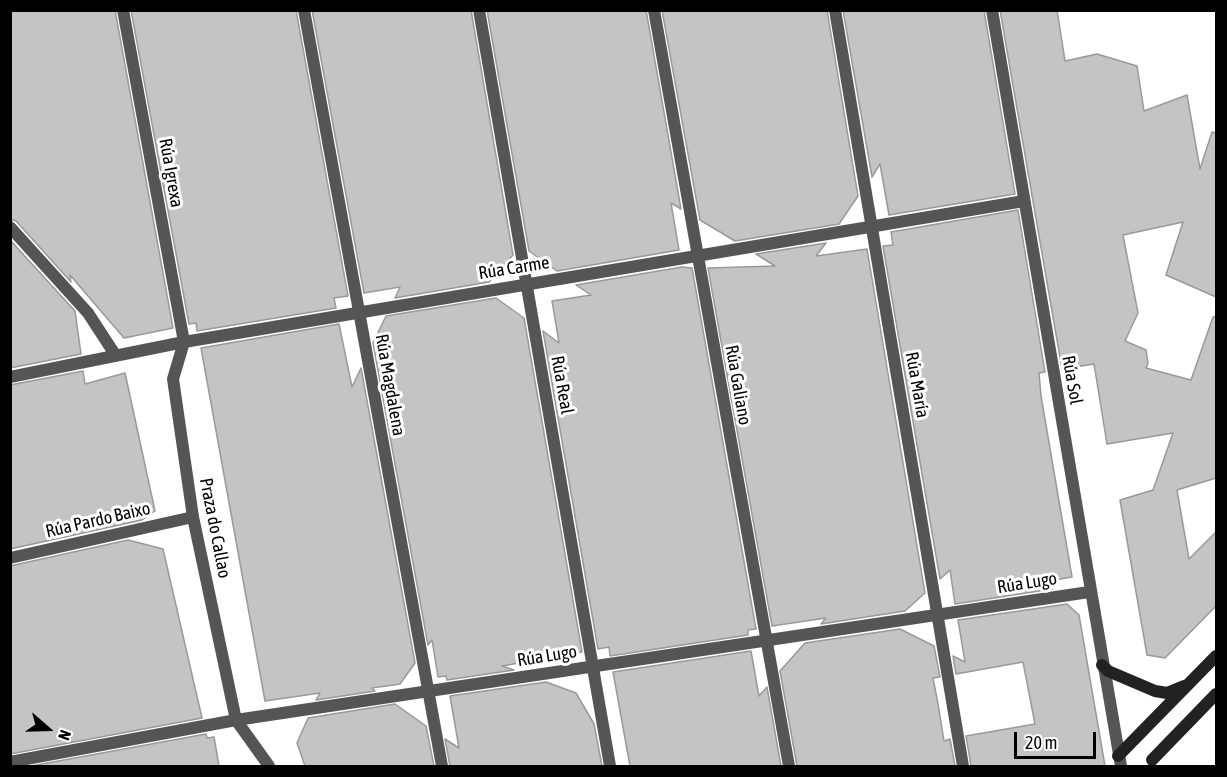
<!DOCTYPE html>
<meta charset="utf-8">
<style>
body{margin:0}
#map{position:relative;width:1227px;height:777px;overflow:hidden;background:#fff;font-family:"Asap Condensed",sans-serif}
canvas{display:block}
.frame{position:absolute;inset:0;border:12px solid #000;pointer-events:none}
.north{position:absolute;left:18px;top:699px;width:60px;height:60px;-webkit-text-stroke:4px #fff;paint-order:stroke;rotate:110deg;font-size:16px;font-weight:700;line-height:24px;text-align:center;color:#000}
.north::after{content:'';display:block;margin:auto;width:21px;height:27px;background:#000;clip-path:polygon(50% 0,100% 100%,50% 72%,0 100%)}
.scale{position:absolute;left:1014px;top:732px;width:82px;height:27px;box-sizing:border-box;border:3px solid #000;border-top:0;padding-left:8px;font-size:18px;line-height:21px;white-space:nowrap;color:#000;-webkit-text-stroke:4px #fff;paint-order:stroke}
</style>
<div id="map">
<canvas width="1227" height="777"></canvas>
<div class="frame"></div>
<div class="north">N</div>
<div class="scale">20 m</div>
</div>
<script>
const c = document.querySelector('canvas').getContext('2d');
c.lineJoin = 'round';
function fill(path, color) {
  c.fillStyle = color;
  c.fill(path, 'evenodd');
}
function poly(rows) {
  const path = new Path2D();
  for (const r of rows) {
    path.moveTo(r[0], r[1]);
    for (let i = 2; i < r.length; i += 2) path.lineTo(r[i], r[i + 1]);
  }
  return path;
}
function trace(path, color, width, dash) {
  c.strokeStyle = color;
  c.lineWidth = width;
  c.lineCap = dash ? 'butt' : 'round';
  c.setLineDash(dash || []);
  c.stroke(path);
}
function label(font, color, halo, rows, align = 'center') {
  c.font = font + ' "Asap Condensed",sans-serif';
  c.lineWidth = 6;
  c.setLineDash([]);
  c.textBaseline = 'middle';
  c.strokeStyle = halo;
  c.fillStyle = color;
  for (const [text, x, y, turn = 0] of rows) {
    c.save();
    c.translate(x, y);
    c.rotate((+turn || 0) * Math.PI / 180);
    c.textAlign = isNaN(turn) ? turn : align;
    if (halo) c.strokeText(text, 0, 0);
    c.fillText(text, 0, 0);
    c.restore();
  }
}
const building = poly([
 [10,10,115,10,173,328,124,338,70,275,71,282,16,221,10,219,10,10],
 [131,10,296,10,348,296,334,298,336,308,197,331,196,323,189,324,131,10],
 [312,10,471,10,513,255,489,282,395,298,400,287,364,293,312,10],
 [487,10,646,10,681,209,671,203,679,250,557,271,529,251,487,10],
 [662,10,827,10,858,196,839,224,735,241,700,220,662,10],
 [843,10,984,10,1015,194,889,215,880,164,872,177,843,10],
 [1000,10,1057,10,1065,61,1097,54,1137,66,1144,111,1187,95,1200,169,1212,132,1216,133,1216,297,1166,275,1183,222,1123,235,1138,313,1125,341,1146,350,1148,363,1146,368,1191,380,1213,317,1216,317,1216,478,1177,490,1189,559,1216,532,1216,606,1165,658,1147,655,1120,500,1153,490,1173,433,1107,444,1094,364,1062,369,1000,10],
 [1018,210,1045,372,1039,373,1041,396,1072,577,1044,582,1052,589,955,604,950,570,940,579,883,246,893,245,891,232,1018,210],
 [10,240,75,311,81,354,10,368,10,240],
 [826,243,816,256,867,249,925,593,905,611,821,624,826,618,772,626,708,268,775,266,756,254,826,243],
 [682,267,692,268,756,629,748,630,748,635,610,656,609,647,598,649,543,331,559,343,552,301,591,295,576,285,682,267],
 [496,298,524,318,582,652,502,666,514,670,447,680,446,676,438,677,432,640,428,645,373,343,386,316,496,298],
 [339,324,352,387,361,368,415,663,400,684,372,688,375,691,316,700,320,693,265,701,201,348,339,324],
 [83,371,85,384,125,373,155,511,142,520,10,549,10,385,83,371],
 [128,540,163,549,202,718,10,754,10,566,128,540],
 [1067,604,1079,615,1105,766,971,766,966,736,1035,724,1023,662,956,674,953,656,965,662,958,620,1067,604],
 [900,629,934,646,940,677,933,678,938,704,944,741,950,739,955,766,797,766,780,671,805,643,900,629],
 [751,651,759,696,767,687,781,766,630,766,613,672,751,651],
 [546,682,576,693,594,724,602,766,450,766,445,739,459,748,450,696,546,682],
 [395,704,426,726,434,766,305,766,297,743,308,718,395,704],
 [206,734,207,738,214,737,219,766,31,766,206,734]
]);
const pedestrian = poly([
 [304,10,442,766],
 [479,10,610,766],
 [654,10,789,766],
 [835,10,963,766],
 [10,227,88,313,116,356],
 [10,377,184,342],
 [10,558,193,517]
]);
const minor = poly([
 [123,10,184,342,173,379,193,517,236,720,269,766],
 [992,10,1121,766],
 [184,342,1024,201],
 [10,762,236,720,1089,592]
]);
const secondary = poly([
 [1102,665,1108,671,1155,691,1167,693,1184,686],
 [1118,756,1216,656],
 [1152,760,1216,694]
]);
const streetNames = [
 ["Rúa Igrexa",171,173,80],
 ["Rúa Carme",514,268,-9],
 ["Rúa Sol",1072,380,80],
 ["Rúa Magdalena",390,385,80],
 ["Rúa Real",562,385,80],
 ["Rúa Galiano",738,385,80],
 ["Rúa María",917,385,80],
 ["Rúa Pardo Baixo",98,520,-13],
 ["Praza do Callao",215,528,79],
 ["Rúa Lugo",1027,583,-9],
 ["Rúa Lugo",547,656,-9]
];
fill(building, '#c4c4c4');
trace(building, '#999', 1.5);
trace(pedestrian, '#555', 12);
trace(minor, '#555', 12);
trace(secondary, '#222', 12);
label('18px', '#000', '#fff', streetNames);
</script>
